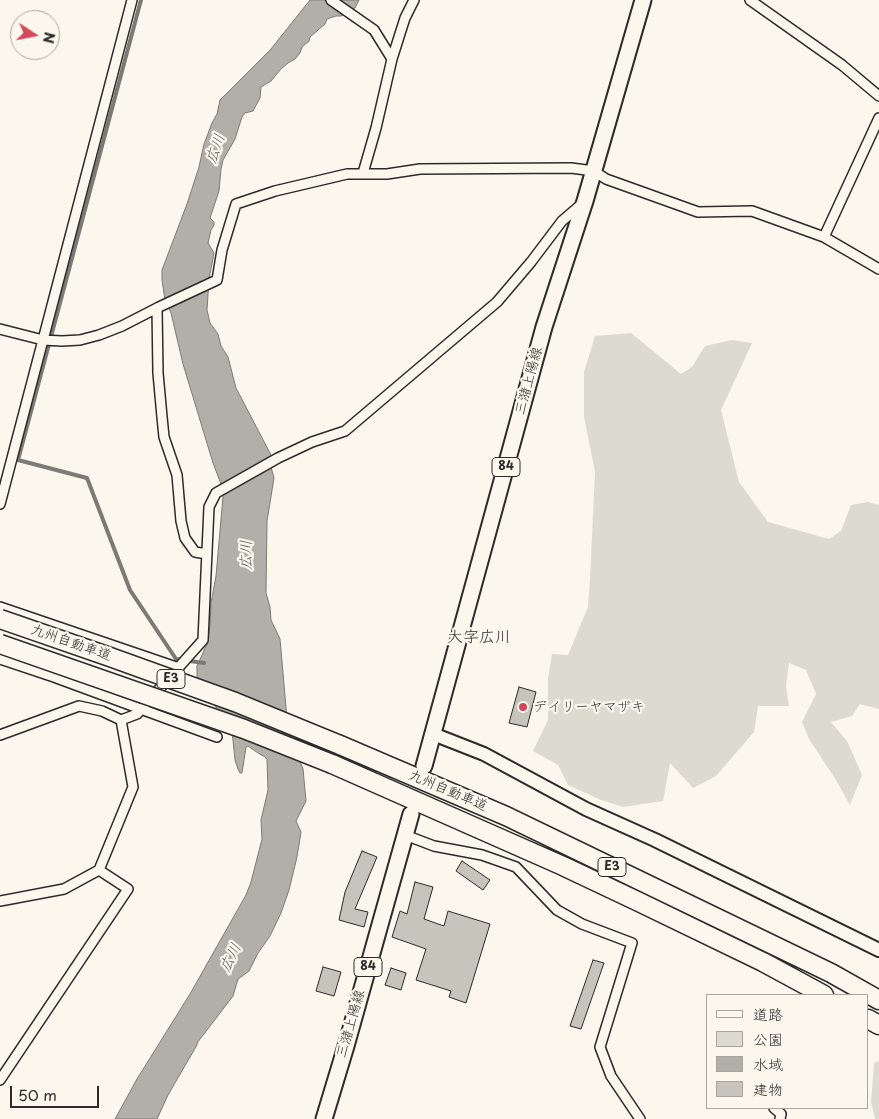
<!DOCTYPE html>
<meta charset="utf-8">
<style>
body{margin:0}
#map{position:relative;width:879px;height:1119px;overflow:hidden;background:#fbf7ec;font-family:"Playpen Sans","Klee One",sans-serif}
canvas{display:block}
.legend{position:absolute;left:706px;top:994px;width:162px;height:115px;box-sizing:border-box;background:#fbf7ec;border:1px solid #a8a59f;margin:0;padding:6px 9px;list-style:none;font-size:15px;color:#2b2b2b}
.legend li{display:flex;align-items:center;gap:10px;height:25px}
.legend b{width:25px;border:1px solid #a8a59f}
.north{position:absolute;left:10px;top:10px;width:50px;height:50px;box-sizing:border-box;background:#fbf7ec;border:1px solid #a8a59f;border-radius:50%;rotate:101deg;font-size:14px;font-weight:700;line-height:20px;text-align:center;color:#2b2b2b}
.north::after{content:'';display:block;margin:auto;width:18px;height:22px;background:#d1495b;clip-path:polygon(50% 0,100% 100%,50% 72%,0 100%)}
.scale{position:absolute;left:10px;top:1086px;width:89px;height:22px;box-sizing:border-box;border:2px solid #2b2b2b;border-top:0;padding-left:6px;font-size:15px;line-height:18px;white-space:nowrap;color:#2b2b2b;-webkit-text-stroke:4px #fbf7ec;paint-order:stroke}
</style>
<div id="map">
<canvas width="879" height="1119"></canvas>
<ul class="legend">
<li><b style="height:6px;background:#fbf7ec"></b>道路</li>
<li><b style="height:14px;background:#dddad0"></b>公園</li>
<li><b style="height:14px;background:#b1afa7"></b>水域</li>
<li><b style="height:14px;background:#c7c4bc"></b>建物</li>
</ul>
<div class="north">N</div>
<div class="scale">50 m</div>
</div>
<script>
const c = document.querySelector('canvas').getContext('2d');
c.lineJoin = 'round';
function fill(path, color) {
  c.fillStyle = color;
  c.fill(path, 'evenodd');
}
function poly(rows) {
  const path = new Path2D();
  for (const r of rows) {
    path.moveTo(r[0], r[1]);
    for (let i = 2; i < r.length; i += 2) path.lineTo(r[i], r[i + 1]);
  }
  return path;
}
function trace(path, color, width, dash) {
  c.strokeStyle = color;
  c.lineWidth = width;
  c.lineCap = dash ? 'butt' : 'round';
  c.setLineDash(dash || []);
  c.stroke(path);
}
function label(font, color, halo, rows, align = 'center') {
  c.font = font + ' "Playpen Sans","Klee One",sans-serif';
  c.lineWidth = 4.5;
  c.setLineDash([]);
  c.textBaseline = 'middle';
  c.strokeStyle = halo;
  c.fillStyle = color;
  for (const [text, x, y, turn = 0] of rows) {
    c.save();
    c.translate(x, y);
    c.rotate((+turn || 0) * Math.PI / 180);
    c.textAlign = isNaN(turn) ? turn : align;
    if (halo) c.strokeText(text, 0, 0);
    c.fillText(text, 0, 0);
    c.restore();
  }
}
const green = poly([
 [631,333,681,374,692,367,705,346,732,340,752,343,721,410,739,482,768,522,829,539,841,531,851,505,868,502,879,505,879,709,860,704,852,716,831,722,847,741,862,775,850,805,836,780,809,739,802,722,816,694,806,670,789,663,786,686,789,706,758,706,754,732,716,776,693,788,670,763,663,801,623,807,601,800,568,785,558,765,533,751,548,720,548,679,552,654,568,655,588,607,590,578,595,472,584,417,584,372,595,336],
 [879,1061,879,1119,875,1119,871,1102,874,1063]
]);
const water = poly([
 [310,0,359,0,355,8,341,16,336,16,327,19,325,24,310,37,309,41,302,47,300,53,295,59,288,63,281,69,271,81,261,87,260,98,253,111,245,113,242,117,235,139,223,160,221,169,219,191,210,218,214,222,214,225,211,230,208,243,214,253,209,279,207,310,210,323,218,334,221,346,228,357,236,388,271,455,271,467,274,478,267,521,266,593,270,607,271,620,280,639,288,730,303,769,306,801,296,821,301,832,297,857,289,890,281,913,270,936,258,953,249,971,238,979,233,996,197,1043,197,1045,168,1095,157,1119,115,1119,137,1079,190,994,246,895,251,882,262,839,261,820,268,790,267,759,265,757,258,753,248,746,246,747,242,773,240,773,238,769,235,760,232,731,226,721,199,684,197,676,197,666,207,644,210,626,211,603,216,576,223,497,221,484,213,463,183,364,171,313,165,300,162,280,162,270,187,204,199,167,204,144,212,123,217,114,220,100,271,49,310,0]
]);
const stream = poly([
 [141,0,18,460,87,478,130,590,176,659,204,663]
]);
const building = poly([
 [519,687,536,692,527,727,509,723,519,687],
 [362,851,377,857,355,909,368,912,364,927,339,920,345,892,362,851],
 [462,861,490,880,483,890,456,871,462,861],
 [415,882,433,887,424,919,444,926,448,911,490,924,466,1003,449,997,451,991,416,980,426,949,392,937,400,911,407,914,415,882],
 [593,960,604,963,581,1029,570,1026,593,960],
 [323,967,341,972,334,996,316,991,323,967],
 [391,968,406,973,401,990,385,985,391,968]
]);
const street = poly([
 [331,0,374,30,392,59,376,128,363,173],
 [750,0,842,65,879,96],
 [392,59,405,18,414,0],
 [824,237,879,118],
 [157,308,158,373,162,417,164,437,177,475,181,521,185,538,195,552,207,554],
 [0,329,43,340,62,341,80,340,99,335,122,326,159,307,217,280,222,250,236,204,275,191,347,174,387,174,420,169,571,168,594,171,606,179,698,212,752,211,824,237,879,269],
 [0,504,132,0],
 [0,607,179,668],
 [0,659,54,677,217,737],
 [0,735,79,706,102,711,121,720,137,714,203,640,209,507,216,493,278,458,312,442,345,431,497,302,531,262,562,221,583,203],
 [405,835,434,846,482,855,516,867,557,910,582,924,632,943,600,1047,611,1076,640,1119],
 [0,901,64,889,99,870,133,787,121,720],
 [0,1080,128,889,99,870],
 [774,1108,781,1114,780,1119]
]);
const secondary = poly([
 [433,734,484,754,586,809,655,840,879,950]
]);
const primary = poly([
 [424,766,544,327,585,201,643,0],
 [324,1119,346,1046,411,814]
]);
const highway = poly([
 [340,745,506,816,831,973,879,1000],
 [332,764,563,866,637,901,763,962,824,995],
 [868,1019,879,1025]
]);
const highwayBridge = poly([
 [0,619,110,657,235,702,340,745],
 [0,644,244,729,332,764]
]);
const markers = [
 [523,707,5,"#d1495b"]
];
const shields = [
 [506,467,28],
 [171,679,28],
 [612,867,28],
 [368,967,28]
];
const shieldNames = [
 ["84",506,467],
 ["E3",171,679],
 ["E3",612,867],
 ["84",368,967]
];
const streetNames = [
 ["三潴上陽線",529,381,-75],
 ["九州自動車道",71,643,19],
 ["九州自動車道",448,791,23],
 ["三潴上陽線",351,1024,-74]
];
const poiNames = [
 ["デイリーヤマザキ",533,707]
];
const waterNames = [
 ["広川",216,149,-71],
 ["広川",247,555,-90],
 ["広川",231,958,-64]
];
const quarterNames = [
 ["大字広川",479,638]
];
fill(green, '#dddad0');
fill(water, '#b1afa7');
trace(water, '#7b7a75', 1);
trace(stream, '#7b7a75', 4);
fill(building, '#c7c4bc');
trace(building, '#2b2b2b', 1);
trace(street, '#2b2b2b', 12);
trace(secondary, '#2b2b2b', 16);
trace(primary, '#2b2b2b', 19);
trace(highway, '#2b2b2b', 21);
trace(street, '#fbf7ec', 9);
trace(secondary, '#fbf7ec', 12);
trace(primary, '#fbf7ec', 15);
trace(highway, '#fbf7ec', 18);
trace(highwayBridge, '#2b2b2b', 21, []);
trace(highwayBridge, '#fbf7ec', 18);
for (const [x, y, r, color] of markers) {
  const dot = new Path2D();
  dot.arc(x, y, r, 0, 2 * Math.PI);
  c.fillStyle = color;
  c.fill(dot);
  trace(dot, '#fbf7ec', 2);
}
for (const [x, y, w] of shields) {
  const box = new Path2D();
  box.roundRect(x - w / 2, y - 9.5, w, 19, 4);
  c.fillStyle = '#fbf7ec';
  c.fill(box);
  trace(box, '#2b2b2b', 1);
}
label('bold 12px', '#2b2b2b', null, shieldNames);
label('14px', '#2b2b2b', '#fbf7ec', streetNames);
label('14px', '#2b2b2b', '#fbf7ec', poiNames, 'left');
label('italic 15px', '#5a5956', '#fbf7ec', waterNames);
label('16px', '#2b2b2b', '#fbf7ec', quarterNames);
</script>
